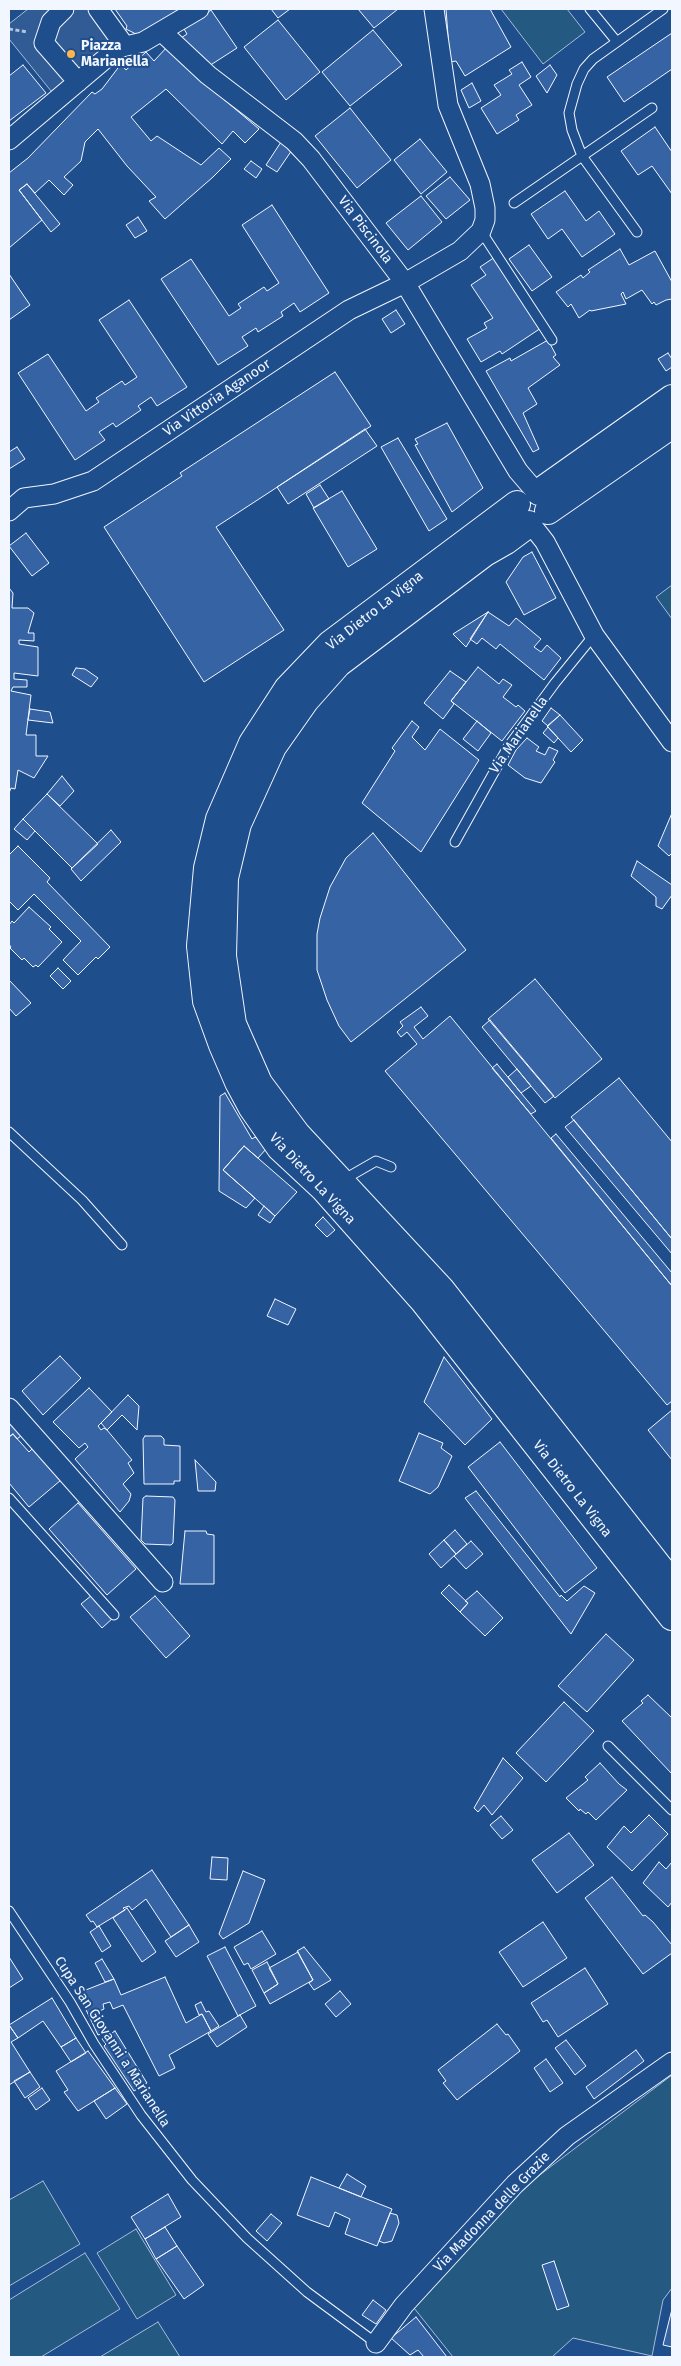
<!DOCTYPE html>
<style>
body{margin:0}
#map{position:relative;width:681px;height:2366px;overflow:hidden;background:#1f4e8c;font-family:"Fira Sans",sans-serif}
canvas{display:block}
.frame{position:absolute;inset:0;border:10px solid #f2f6ff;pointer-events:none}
</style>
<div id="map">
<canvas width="681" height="2366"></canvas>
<div class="frame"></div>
</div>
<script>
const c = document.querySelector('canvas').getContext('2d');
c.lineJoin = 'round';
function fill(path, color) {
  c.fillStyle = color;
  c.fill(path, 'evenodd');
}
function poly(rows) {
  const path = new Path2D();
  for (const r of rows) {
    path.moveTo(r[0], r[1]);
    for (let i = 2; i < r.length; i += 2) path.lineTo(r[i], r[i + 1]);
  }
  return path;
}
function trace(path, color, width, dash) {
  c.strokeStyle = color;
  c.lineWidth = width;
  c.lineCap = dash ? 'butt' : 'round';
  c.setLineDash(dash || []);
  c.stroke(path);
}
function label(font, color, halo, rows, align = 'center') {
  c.font = font + ' "Fira Sans",sans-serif';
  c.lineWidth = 4;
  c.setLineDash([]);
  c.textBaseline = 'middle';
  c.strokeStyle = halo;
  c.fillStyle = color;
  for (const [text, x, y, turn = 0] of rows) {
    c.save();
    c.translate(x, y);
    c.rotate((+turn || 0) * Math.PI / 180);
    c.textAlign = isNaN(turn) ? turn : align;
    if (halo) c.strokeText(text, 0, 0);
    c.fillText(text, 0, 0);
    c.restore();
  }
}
const green = poly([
 [501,9,567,9,585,32,543,64,501,9],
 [672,585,672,619,656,597,672,585],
 [672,2075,672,2288,663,2300,652,2356,573,2338,552,2357,453,2357,414,2308,529,2183,672,2075],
 [43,2181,80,2244,9,2286,9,2200,43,2181],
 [136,2229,176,2295,137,2319,97,2253,136,2229],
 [85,2253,120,2309,41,2357,9,2357,9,2300,85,2253],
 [158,2322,180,2357,100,2357,158,2322]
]);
const parking = poly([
 [28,9,107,9,132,45,109,64,64,107,9,39,9,24,28,9]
]);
const building = poly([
 [115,9,182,9,140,36,126,29,127,26,115,9],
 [271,9,290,9,278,18,271,9],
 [358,9,398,9,374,28,358,9],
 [446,9,490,9,511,47,465,76,456,61,450,62,446,9],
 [211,10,237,48,209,66,201,55,199,56,181,38,187,34,184,29,211,10],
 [278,20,320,72,286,100,244,47,278,20],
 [373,30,402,65,350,106,322,72,373,30],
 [672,33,672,69,624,102,607,77,672,33],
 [167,47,186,63,221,97,259,129,245,143,233,131,222,144,166,89,131,117,151,141,157,136,201,165,219,148,231,159,213,177,165,219,149,201,156,197,127,166,98,129,85,142,81,161,64,177,73,185,64,195,49,180,35,193,27,184,19,190,42,220,9,248,9,173,28,158,92,92,95,94,102,89,121,64,126,70,146,52,154,61,167,47],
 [522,62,531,77,519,85,532,105,516,115,519,120,497,134,481,108,501,95,494,85,512,74,509,70,522,62],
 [23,65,46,93,9,121,9,76,23,65],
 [550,65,557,75,547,93,536,76,550,65],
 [472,83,481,101,469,108,461,90,472,83],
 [350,108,391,160,357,188,315,136,350,108],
 [655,127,672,152,672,194,652,166,638,175,621,151,655,127],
 [420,139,447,172,421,194,394,160,420,139],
 [281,142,292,150,277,172,266,165,281,142],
 [251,161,262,169,256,178,244,169,251,161],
 [450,177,470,200,446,219,426,196,450,177],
 [27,184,60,224,51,232,19,190,27,184],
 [565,191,586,221,599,211,615,234,582,257,562,229,548,239,531,214,565,191],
 [421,196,442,222,408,250,386,223,421,196],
 [272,205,329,293,300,312,294,303,281,312,283,316,258,332,256,328,242,337,248,346,218,365,161,279,191,259,229,316,241,308,238,304,264,287,267,291,279,283,242,225,272,205],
 [138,217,147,231,135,238,126,225,138,217],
 [529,245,552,277,532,291,509,259,529,245],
 [620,249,629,265,655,251,672,282,672,299,666,300,656,305,654,302,652,304,642,290,626,299,623,292,621,294,626,304,591,311,590,310,579,318,571,304,568,307,556,292,581,275,583,278,590,272,588,270,620,249],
 [495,257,541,328,502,354,500,351,481,362,467,339,487,328,484,323,493,318,471,285,486,275,480,267,495,257],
 [9,274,30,305,9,320,9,274],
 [129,300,187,387,157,406,151,397,138,406,141,410,116,427,113,423,99,432,105,440,75,460,18,373,48,354,86,411,99,402,96,398,122,381,125,385,137,377,99,320,129,300],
 [396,310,405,324,391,333,382,319,396,310],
 [548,340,556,355,553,357,560,365,528,388,537,404,523,413,539,449,533,452,486,371,510,358,511,361,548,340],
 [668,353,672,359,672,367,666,371,658,359,668,353],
 [335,372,371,426,216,527,284,630,204,682,104,527,182,476,180,473,335,372],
 [447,423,483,488,452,512,415,445,418,444,415,439,447,423],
 [365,429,377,446,288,504,277,487,365,429],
 [398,438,447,519,429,531,381,447,398,438],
 [17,447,25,459,9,469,9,452,17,447],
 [320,485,329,499,314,508,306,494,320,485],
 [342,491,377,549,348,567,313,508,342,491],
 [26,533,49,563,32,576,9,546,26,533],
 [532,552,556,598,524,615,506,582,523,557,532,552],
 [9,588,13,593,12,608,28,608,34,613,28,633,34,633,34,641,19,640,19,644,38,647,38,676,14,673,14,679,27,680,27,687,13,687,11,691,31,695,26,735,36,735,36,756,48,756,34,778,18,770,15,789,11,788,9,793,9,588],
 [488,612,509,626,516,618,541,639,534,647,541,652,547,645,561,658,544,680,500,644,496,649,482,638,477,644,470,639,488,612],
 [488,612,466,647,453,634,488,612],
 [478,667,499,684,503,679,512,685,503,697,516,707,518,705,525,711,502,741,451,701,478,667],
 [76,668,85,669,98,678,91,687,72,675,76,668],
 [450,671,466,682,451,701,454,704,443,719,424,703,450,671],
 [551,708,560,715,548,726,542,721,551,708],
 [30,709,50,712,53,723,28,720,30,709],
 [560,715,583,740,571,752,547,726,560,715],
 [412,721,419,727,412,737,425,750,440,729,479,760,421,852,362,803,395,751,392,748,412,721],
 [477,721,491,733,478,751,463,739,477,721],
 [548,727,558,738,554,743,543,733,548,727],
 [527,738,539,747,536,751,545,755,549,747,558,751,553,760,555,762,541,783,525,778,508,765,516,750,527,738],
 [62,776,74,791,60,806,47,794,62,776],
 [47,794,98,844,72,868,23,819,47,794],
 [672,813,672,853,669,856,658,846,672,813],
 [23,819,35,831,27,840,14,829,23,819],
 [111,830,121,842,81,881,71,869,111,830],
 [373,833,466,950,351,1042,339,1026,327,1000,317,970,317,934,320,918,330,887,346,858,373,833],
 [18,846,50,878,47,882,110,947,98,959,96,957,78,975,63,960,81,941,34,894,18,910,9,901,9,855,18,846],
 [637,861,672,885,672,895,662,909,656,906,656,897,631,876,637,861],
 [29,907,51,927,49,929,62,942,38,967,36,965,33,967,24,958,22,960,10,948,11,947,9,944,9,925,12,921,14,923,29,907],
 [58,968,71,981,63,989,50,976,58,968],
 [535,979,602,1059,555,1098,488,1019,535,979],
 [9,980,31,1003,16,1016,9,1008,9,980],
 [421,1007,428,1016,414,1027,423,1039,450,1016,672,1286,672,1401,667,1405,385,1071,417,1044,407,1032,401,1037,397,1032,403,1026,400,1022,421,1007],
 [490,1020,554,1096,545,1103,482,1027,490,1020],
 [497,1064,521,1093,536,1111,531,1114,492,1068,497,1064],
 [517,1069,531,1086,521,1093,508,1077,517,1069],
 [619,1078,672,1142,672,1239,571,1117,619,1078],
 [225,1093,252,1139,255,1137,267,1148,258,1158,244,1146,223,1170,255,1198,246,1208,219,1191,220,1096,225,1093],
 [574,1120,672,1239,672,1254,565,1127,574,1120],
 [556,1134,672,1273,672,1286,551,1138,556,1134],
 [244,1146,297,1192,275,1216,223,1170,244,1146],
 [264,1206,275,1216,270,1223,258,1215,264,1206],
 [323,1217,335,1230,327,1237,315,1225,323,1217],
 [275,1299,296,1309,288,1325,267,1316,275,1299],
 [60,1356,81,1378,43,1415,22,1391,60,1356],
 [444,1357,492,1419,465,1445,424,1402,444,1357],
 [89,1388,112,1412,98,1426,101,1430,104,1428,107,1430,132,1460,128,1463,134,1473,123,1484,131,1494,129,1501,120,1512,75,1459,88,1447,85,1443,79,1448,53,1422,89,1388],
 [128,1395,139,1406,137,1430,122,1415,107,1430,101,1423,128,1395],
 [672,1410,672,1460,648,1430,672,1410],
 [14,1417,26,1432,17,1439,13,1434,9,1437,9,1422,14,1417],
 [419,1433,443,1443,441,1448,452,1456,438,1487,430,1494,399,1481,419,1433],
 [13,1434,29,1452,33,1448,61,1480,29,1507,9,1483,9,1437,13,1434],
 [145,1436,161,1436,164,1439,164,1445,180,1446,180,1481,174,1481,174,1484,144,1484,143,1439,145,1436],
 [500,1442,597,1568,565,1593,468,1467,500,1442],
 [195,1460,216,1482,215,1491,198,1491,195,1460],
 [476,1491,560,1597,561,1595,567,1601,584,1586,595,1593,571,1634,465,1498,476,1491],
 [146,1496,173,1497,175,1500,173,1543,171,1545,145,1544,141,1540,143,1498,146,1496],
 [78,1503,136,1569,107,1595,49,1529,78,1503],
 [455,1530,467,1544,456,1554,444,1540,455,1530],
 [185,1531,206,1531,207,1534,214,1535,214,1584,180,1584,185,1531],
 [444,1540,456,1554,441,1568,429,1554,444,1540],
 [471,1541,483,1554,466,1569,454,1556,471,1541],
 [449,1585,468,1603,460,1612,441,1593,449,1585],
 [477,1591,503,1618,485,1636,460,1612,468,1603,465,1601,477,1591],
 [92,1595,113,1618,102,1628,81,1604,92,1595],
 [155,1596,190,1636,166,1658,130,1617,155,1596],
 [606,1634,634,1660,587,1712,558,1686,606,1634],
 [648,1695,672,1718,672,1774,622,1721,643,1703,641,1701,648,1695],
 [564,1702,594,1731,546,1782,516,1753,564,1702],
 [503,1758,523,1778,492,1815,484,1805,478,1812,474,1808,503,1758],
 [600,1763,619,1784,627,1790,596,1820,588,1812,586,1814,580,1809,579,1811,566,1798,588,1780,585,1777,600,1763],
 [649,1815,668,1834,632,1871,607,1847,624,1826,631,1833,649,1815],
 [501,1816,513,1830,502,1839,490,1825,501,1816],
 [569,1833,594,1865,557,1893,532,1860,569,1833],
 [212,1857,228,1858,227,1880,210,1879,212,1857],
 [659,1862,666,1869,672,1862,672,1902,668,1907,643,1883,659,1862],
 [152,1870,189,1925,171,1937,146,1899,132,1910,129,1906,123,1908,125,1910,97,1927,93,1921,91,1922,86,1915,152,1870],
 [243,1871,265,1880,249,1923,223,1939,219,1934,243,1871],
 [612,1877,643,1916,645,1915,653,1922,672,1945,672,1953,643,1974,585,1898,612,1877],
 [127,1908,156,1952,142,1962,113,1918,127,1908],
 [543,1922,567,1958,523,1987,499,1952,543,1922],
 [189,1925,199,1942,176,1957,165,1941,189,1925],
 [99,1926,111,1946,102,1952,90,1932,99,1926],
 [262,1931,276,1954,251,1969,248,1963,244,1965,234,1947,262,1931],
 [225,1947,256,2006,238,2016,207,1956,225,1947],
 [304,1947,331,1980,314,1990,309,1983,313,1980,297,1951,304,1947],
 [298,1952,313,1980,270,2004,264,1993,278,1984,269,1968,298,1952],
 [9,1957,23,1979,9,1988,9,1957],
 [102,1959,114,1979,105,1982,95,1963,102,1959],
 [267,1962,278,1984,264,1993,252,1970,267,1962],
 [585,1968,608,2004,558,2037,547,2020,543,2022,531,2003,585,1968],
 [165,1977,186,2023,202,2014,211,2031,169,2055,175,2068,159,2076,123,2005,113,2009,110,2002,103,2004,104,2009,95,2013,104,2033,98,2035,78,1993,114,1979,121,1995,165,1977],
 [340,1991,351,2004,336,2017,325,2004,340,1991],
 [52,1998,76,2038,61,2047,43,2021,18,2038,9,2025,52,1998],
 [201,2002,206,2012,209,2011,219,2026,211,2031,202,2014,199,2015,195,2005,201,2002],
 [240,2015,247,2027,217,2047,208,2034,240,2015],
 [497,2024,506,2035,508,2034,520,2051,457,2100,443,2083,446,2081,438,2070,497,2024],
 [9,2025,18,2038,11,2042,30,2072,9,2085,9,2025],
 [115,2031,147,2083,134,2091,104,2046,106,2044,102,2039,115,2031],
 [76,2038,86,2053,71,2062,61,2047,76,2038],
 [566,2040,586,2066,575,2075,555,2048,566,2040],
 [636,2050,644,2061,594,2099,586,2087,636,2050],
 [88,2051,115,2088,78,2111,64,2092,68,2090,56,2071,88,2051],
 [546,2059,563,2083,550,2092,534,2068,546,2059],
 [30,2072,40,2087,25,2098,14,2081,30,2072],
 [42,2088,50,2100,36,2110,28,2098,42,2088],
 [115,2088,127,2104,106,2119,94,2101,115,2088],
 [347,2174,366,2186,361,2197,339,2188,347,2174],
 [311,2177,392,2209,377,2246,345,2234,350,2219,335,2212,329,2227,297,2215,311,2177],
 [168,2194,181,2217,145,2239,131,2217,168,2194],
 [390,2213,397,2215,399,2223,392,2241,384,2243,379,2241,390,2213],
 [271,2214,282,2223,267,2241,256,2231,271,2214],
 [165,2227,177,2246,156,2259,145,2239,165,2227],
 [177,2246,204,2285,184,2299,156,2259,177,2246],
 [554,2261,569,2306,557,2310,542,2265,554,2261],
 [373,2300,386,2310,376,2324,362,2315,373,2300],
 [672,2309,672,2347,663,2345,672,2309],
 [416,2317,447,2357,424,2357,418,2350,410,2355,391,2338,416,2317]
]);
const path = poly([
 [9,29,28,32]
]);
const lane = poly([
 [590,9,617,42],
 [514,203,652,108],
 [481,231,552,340],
 [637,232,582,156,572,130,569,113,577,84,584,69,593,59,663,9],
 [455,842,508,747,555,683,594,635],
 [9,1132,82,1200,122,1245],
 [343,1180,376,1161,391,1167],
 [9,1498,114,1615],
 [608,1746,672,1810],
 [9,1911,70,2002,94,2044,141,2115,192,2180,247,2238,307,2292,376,2343]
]);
const street = poly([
 [64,9,51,22,44,43,78,82],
 [98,9,124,45],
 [162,32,208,75,294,141,311,159,405,283,518,471,536,492],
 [9,140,118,48,143,42,199,9],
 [9,511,24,498,54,494,93,481,349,310,405,283,460,251,481,231,485,220,485,208,480,184,448,105,434,9],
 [531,524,545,542,594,635,672,742],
 [9,1408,163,1582],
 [376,2343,404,2305,515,2184,567,2136,672,2062]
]);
const secondary = poly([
 [539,492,672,398],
 [517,504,330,644,287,689,252,743,219,819,207,868,200,946,206,1001,222,1045,238,1082,252,1108,280,1148,323,1188,424,1302,672,1617],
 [548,511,672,425],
 [529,524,506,541,485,553,338,664,306,700,273,747,238,824,225,878,223,956,233,1024,259,1083,297,1134,441,1289,672,1583]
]);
const markers = [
 [71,54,5,"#ffb74d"]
];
const poiNames = [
 ["Piazza",81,46],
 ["Marianella",81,62]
];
const streetNames = [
 ["Via Piscinola",365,230,53],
 ["Via Vittoria Aganoor",217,398,-34],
 ["Via Dietro La Vigna",375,611,-38],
 ["Via Marianella",519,735,-55],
 ["Via Dietro La Vigna",312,1179,47],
 ["Via Dietro La Vigna",572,1489,52],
 ["Cupa San Giovanni a Marianella",112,2042,57],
 ["Via Madonna delle Grazie",492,2212,-46]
];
fill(green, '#245a82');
trace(green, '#a8bbd7', 1);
fill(parking, '#305b95');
trace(parking, '#a8bbd7', 1);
fill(building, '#3563a3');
trace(building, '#f2f6ff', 1);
trace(lane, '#f2f6ff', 11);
trace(street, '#f2f6ff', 21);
trace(secondary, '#f2f6ff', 28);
trace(path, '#b3c4dc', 3, [4, 2.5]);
trace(lane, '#1f4e8c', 9);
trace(street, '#1f4e8c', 19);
trace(secondary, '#1f4e8c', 26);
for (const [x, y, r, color] of markers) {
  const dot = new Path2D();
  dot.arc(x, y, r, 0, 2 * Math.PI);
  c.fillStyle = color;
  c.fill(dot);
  trace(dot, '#1f4e8c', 2);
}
label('bold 14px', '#f2f6ff', '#1f4e8c', poiNames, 'left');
label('14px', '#f2f6ff', '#1f4e8c', streetNames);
</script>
